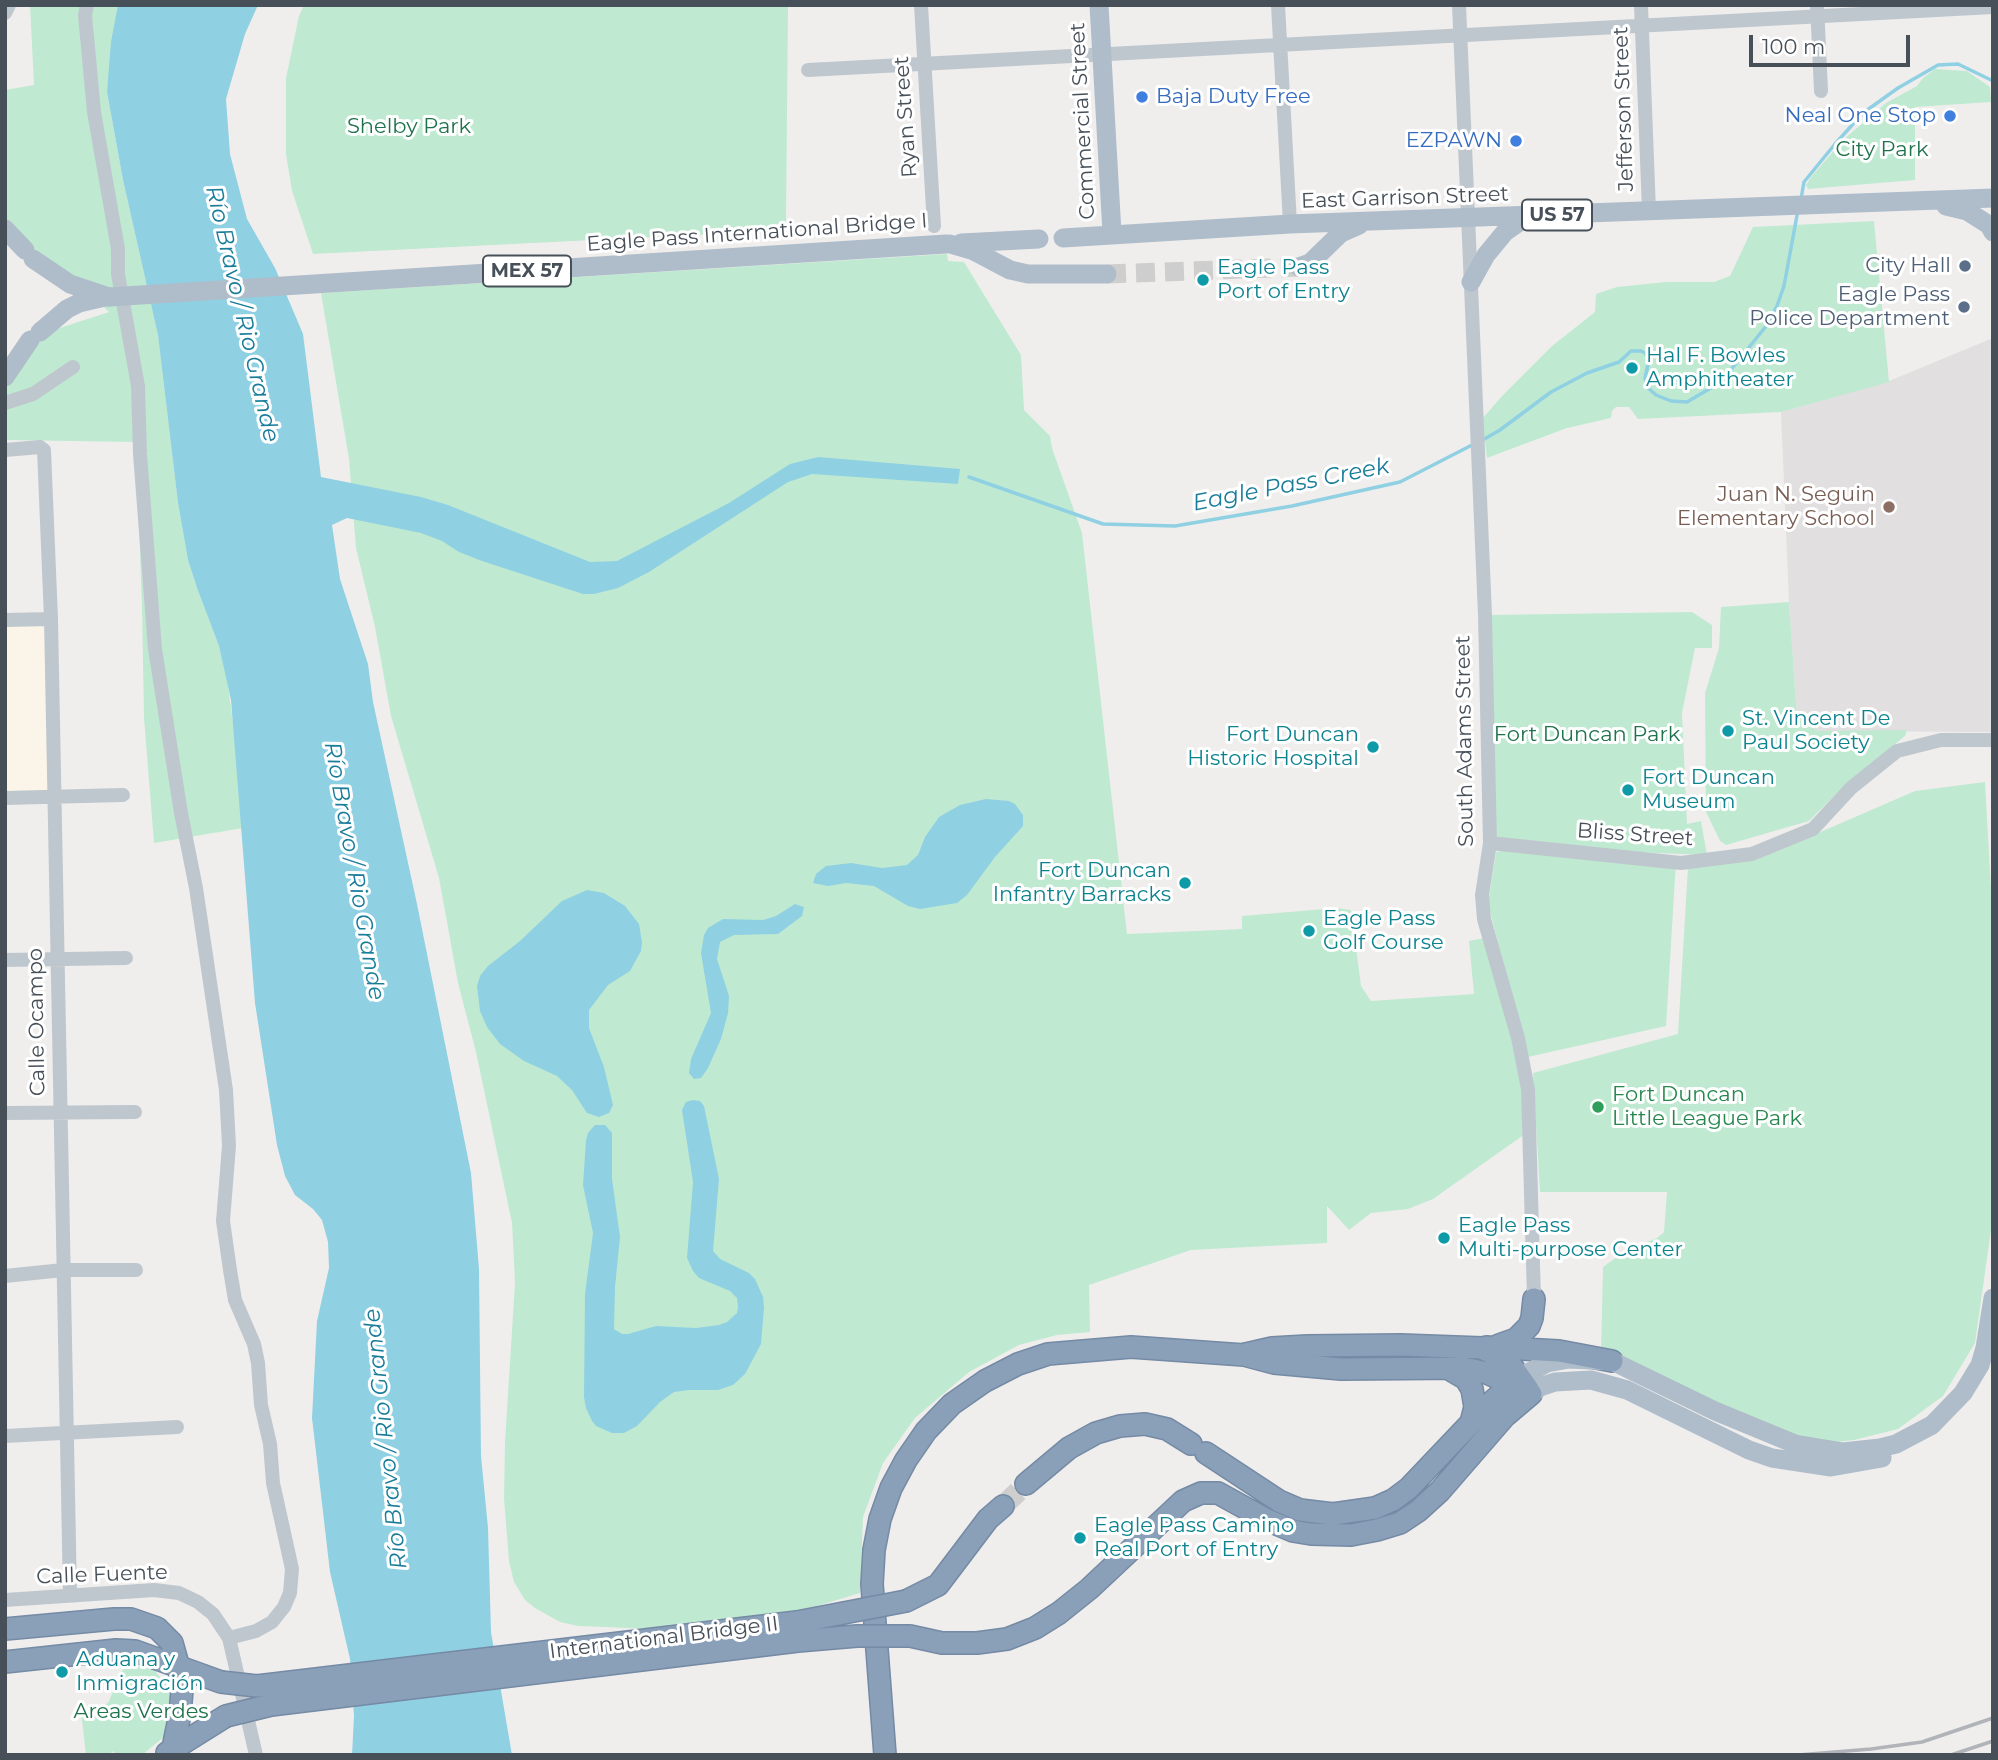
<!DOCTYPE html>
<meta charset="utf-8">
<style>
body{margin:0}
#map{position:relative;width:1998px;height:1760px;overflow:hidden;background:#f0eeed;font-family:Montserrat,sans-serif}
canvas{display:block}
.frame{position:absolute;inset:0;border:7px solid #475059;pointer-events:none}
.scale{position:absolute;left:1749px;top:35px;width:161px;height:32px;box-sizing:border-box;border:4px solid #475059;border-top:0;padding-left:9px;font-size:21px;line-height:24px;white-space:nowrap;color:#475059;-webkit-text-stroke:5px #fff;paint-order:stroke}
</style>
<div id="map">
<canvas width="1998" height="1760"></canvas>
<div class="frame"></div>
<div class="scale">100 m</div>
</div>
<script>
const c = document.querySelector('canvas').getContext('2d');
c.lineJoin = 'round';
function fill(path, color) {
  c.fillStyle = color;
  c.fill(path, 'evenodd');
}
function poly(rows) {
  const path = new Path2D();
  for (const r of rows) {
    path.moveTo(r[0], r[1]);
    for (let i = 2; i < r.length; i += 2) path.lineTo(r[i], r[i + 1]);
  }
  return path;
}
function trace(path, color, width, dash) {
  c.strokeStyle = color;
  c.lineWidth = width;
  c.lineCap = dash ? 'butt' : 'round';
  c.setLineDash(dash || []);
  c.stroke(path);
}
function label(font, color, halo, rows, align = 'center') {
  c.font = font + ' Montserrat,sans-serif';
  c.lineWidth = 6;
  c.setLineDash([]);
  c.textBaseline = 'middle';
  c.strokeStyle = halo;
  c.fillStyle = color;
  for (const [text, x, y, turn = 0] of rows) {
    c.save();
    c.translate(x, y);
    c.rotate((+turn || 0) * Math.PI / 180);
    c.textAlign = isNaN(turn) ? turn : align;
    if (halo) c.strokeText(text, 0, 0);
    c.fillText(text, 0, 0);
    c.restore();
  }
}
const commercial = poly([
 [46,624,48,791,5,795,5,626]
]);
const education = poly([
 [1993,338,1993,732,1818,731,1797,717,1789,602,1781,412,1889,381]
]);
const green = poly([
 [30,5,118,5,107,92,123,180,158,334,178,503,188,560,197,588,219,646,227,678,235,738,243,828,154,843,144,718,142,608,136,442,5,440,5,388,35,336,109,312,90,294,5,232,5,90,34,85],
 [304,5,788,5,786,223,773,231,313,254,292,191,286,154,286,78,299,16],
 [1935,69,1967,71,1990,87,1991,102,1915,107,1915,180,1808,189,1806,185,1811,177,1843,140,1886,103,1917,86,1923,78],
 [1874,221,1889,382,1781,412,1638,419,1629,407,1616,407,1612,411,1611,418,1567,428,1487,458,1482,419,1502,396,1552,346,1595,312,1596,294,1617,287,1666,282,1714,282,1730,276,1753,227],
 [947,254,948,261,964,262,1021,355,1024,410,1050,436,1052,448,1082,533,1127,934,1242,929,1242,916,1336,908,1351,910,1361,986,1371,1001,1474,994,1469,941,1484,938,1516,1052,1521,1084,1525,1134,1433,1199,1408,1209,1371,1213,1349,1230,1327,1206,1327,1243,1191,1250,1089,1285,1090,1332,1057,1335,1019,1345,969,1372,915,1418,883,1463,863,1517,860,1593,797,1612,655,1629,578,1626,560,1622,535,1608,525,1600,514,1582,509,1561,504,1499,505,1441,515,1283,512,1223,476,1052,458,983,439,878,391,716,375,627,356,548,349,459,321,293],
 [1789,602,1797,717,1818,731,1907,730,1905,736,1844,786,1809,821,1726,845,1720,841,1706,812,1705,693,1719,648,1721,607],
 [1692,612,1712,625,1712,648,1695,648,1682,713,1687,824,1701,821,1707,855,1631,852,1494,838,1489,615],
 [1985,782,1993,926,1993,1216,1975,1343,1943,1396,1898,1429,1854,1440,1830,1443,1793,1435,1601,1352,1603,1267,1625,1251,1657,1238,1664,1232,1667,1192,1540,1192,1533,1073,1678,1034,1688,867,1756,860,1915,791],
 [1525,847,1676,862,1666,1026,1528,1057,1488,904,1496,852],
 [129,1656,134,1656,154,1670,173,1692,177,1717,165,1736,142,1755,116,1755,113,1751,109,1755,86,1755,81,1712,108,1703]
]);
const water = poly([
 [118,5,258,5,245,34,226,99,230,154,247,219,275,268,303,334,321,477,421,497,448,505,590,562,617,561,729,503,790,464,818,457,960,469,958,484,812,474,788,482,649,572,618,588,594,594,583,594,482,561,459,552,442,541,421,533,347,518,332,525,340,579,368,664,373,702,417,904,471,1173,479,1269,481,1456,488,1528,491,1632,512,1755,352,1755,354,1716,350,1659,330,1572,312,1418,317,1321,329,1268,328,1242,322,1220,313,1209,295,1195,285,1176,277,1145,255,1003,231,700,219,646,197,588,188,560,178,503,158,335,123,180,107,92,111,42],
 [986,799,1009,801,1015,804,1023,815,1023,826,995,857,967,895,957,903,920,909,908,906,874,886,846,883,828,886,813,883,816,874,826,866,851,863,882,868,907,865,918,855,925,837,939,817,960,805],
 [587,890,604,893,625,906,639,924,642,942,641,951,630,971,608,985,589,1010,589,1028,604,1067,613,1105,609,1113,599,1117,587,1113,572,1090,557,1076,524,1061,500,1044,487,1027,480,1011,477,986,480,976,488,966,520,941,562,901],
 [795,904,804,907,802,916,778,934,734,935,720,942,717,959,729,996,728,1013,721,1039,708,1068,701,1078,694,1079,689,1073,691,1059,711,1013,701,953,704,935,708,928,723,919,763,920,776,916],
 [693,1100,700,1101,704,1106,719,1179,713,1251,720,1259,749,1273,755,1279,763,1297,764,1308,761,1344,745,1374,733,1385,718,1390,689,1390,674,1392,660,1402,637,1426,624,1433,612,1433,596,1426,592,1421,586,1408,584,1397,585,1294,593,1233,583,1185,586,1140,588,1133,595,1125,605,1125,612,1133,612,1179,620,1237,615,1287,614,1329,622,1334,628,1334,656,1326,696,1328,719,1325,727,1322,737,1313,738,1307,737,1298,730,1291,699,1278,693,1271,687,1258,693,1182,682,1110,686,1102]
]);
const stream = poly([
 [1801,199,1804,182,1835,144,1863,113,1898,88,1938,65,1958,64,1991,80],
 [1481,441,1500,430,1551,392,1587,373,1619,362,1631,351,1641,351,1645,353,1649,360,1645,378,1647,387,1656,395,1671,401,1687,402,1721,382,1767,325,1777,306,1784,286,1798,210],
 [969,477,1103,524,1175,526,1292,506,1400,482,1474,444]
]);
const majorTunnel = poly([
 [1107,274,1299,267]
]);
const highwayTunnel = poly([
 [1003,1506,1026,1484]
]);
const minor = poly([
 [87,5,85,15,94,112,118,249,118,274,138,386,140,454,155,649,181,813,196,888,226,1090,229,1146,223,1221,230,1270,235,1300,254,1344,258,1363,261,1405,270,1444,273,1483,292,1569,290,1593,284,1607,272,1622,256,1631,229,1638],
 [921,5,934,226],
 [1278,5,1290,224],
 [1459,5,1485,615,1490,843,1482,895,1484,919,1518,1038,1528,1089,1534,1299],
 [1641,5,1649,211],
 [1817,5,1821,91],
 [5,13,9,5],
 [808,70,1993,7],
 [5,403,33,394,73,367],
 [5,450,40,447,44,450,51,619,70,1595],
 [5,620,51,619],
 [5,798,123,795],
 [1490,843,1681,863,1752,854,1813,829,1851,788,1897,751,1941,740,1993,740],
 [5,960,126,958],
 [5,1113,135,1112],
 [5,1276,63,1270,136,1270],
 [5,1436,177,1427],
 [5,1600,154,1590,179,1593,198,1602,213,1614,229,1638,256,1755]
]);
const major = poly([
 [1099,5,1112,233],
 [1946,206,1967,211,1989,225,1993,232],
 [5,229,25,250],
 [1063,238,1290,224,1993,198],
 [961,243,1039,239],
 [950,244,974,251,1010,270,1028,274,1107,274],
 [33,259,70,284,109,297],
 [1299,267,1310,263,1341,233,1359,225],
 [1471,282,1486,255,1505,232,1528,216],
 [40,332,67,309,79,303,105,297],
 [5,377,30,340],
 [1520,1377,1547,1363,1569,1359,1612,1361,1715,1411,1795,1444,1843,1452,1880,1448,1896,1444,1932,1425,1963,1393,1980,1365,1985,1348,1993,1298],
 [1531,1394,1540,1387,1555,1382,1591,1380,1627,1390,1749,1450,1772,1458,1831,1467,1882,1458]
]);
const highway = poly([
 [1499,1345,1516,1339,1529,1326,1532,1318,1534,1299],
 [1486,1347,1559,1351,1612,1361],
 [1246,1354,1272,1348,1307,1346,1401,1345,1482,1348,1508,1361,1528,1389],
 [1449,1369,1466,1379,1472,1389,1475,1407,1471,1423],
 [1206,1453,1279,1501,1300,1510,1333,1514,1375,1508,1393,1500,1409,1488,1486,1407,1519,1378],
 [1026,1484,1069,1448,1096,1433,1120,1426,1145,1424,1167,1429,1191,1444],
 [906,1601,938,1585,988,1519,1003,1506],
 [5,1629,114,1619,131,1619,157,1628,172,1643,179,1668,182,1690,180,1714,173,1748],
 [910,1636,942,1643,977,1643,1007,1639,1035,1628,1059,1613,1089,1589,1183,1501,1201,1493,1218,1493,1267,1520,1293,1531,1311,1534,1351,1535,1377,1530,1400,1523,1418,1511,1440,1491,1505,1416,1531,1394],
 [5,1662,116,1650,135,1651,221,1682],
 [167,1753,226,1716],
 [885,1755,872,1584,874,1550,880,1519,891,1488,906,1460,926,1431,952,1404,985,1381,1018,1364,1048,1354,1131,1347,1244,1355,1274,1363,1341,1369,1463,1368,1487,1373,1531,1394]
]);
const rail = poly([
 [1798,1755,1871,1749,1922,1742,1993,1718],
 [1951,1755,1993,1741]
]);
const majorBridge = poly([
 [109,297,946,244]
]);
const highwayBridge = poly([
 [221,1682,257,1686,797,1622,906,1601],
 [226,1716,271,1705,798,1641,857,1636,910,1636]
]);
const markers = [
 [1142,97,7,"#3f7fe0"],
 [1950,116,7,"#3f7fe0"],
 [1516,141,7,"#3f7fe0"],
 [1965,266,7,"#5c6f8a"],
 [1203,280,7,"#0f9aa8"],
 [1964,307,7,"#5c6f8a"],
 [1632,368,7,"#0f9aa8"],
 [1889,507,7,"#8d6e63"],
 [1728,731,7,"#0f9aa8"],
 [1373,747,7,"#0f9aa8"],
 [1628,790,7,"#0f9aa8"],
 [1185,883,7,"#0f9aa8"],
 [1309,931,7,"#0f9aa8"],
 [1598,1107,7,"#2e9e5b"],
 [1444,1238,7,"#0f9aa8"],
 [1080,1538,7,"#0f9aa8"],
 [62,1672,7,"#0f9aa8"]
];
const shields = [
 [1557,215,70],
 [527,271,88]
];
const shieldNames = [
 ["US 57",1557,215],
 ["MEX 57",527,271]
];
const shopNames = [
 ["Baja Duty Free",1156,97,"left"],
 ["Neal One Stop",1936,116],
 ["EZPAWN",1502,141]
];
const streetNames = [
 ["Jefferson Street",1624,109,-92],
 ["Ryan Street",906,117,-94],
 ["Commercial Street",1083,121,-93],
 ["East Garrison Street",1405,198,-2],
 ["Eagle Pass International Bridge I",757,233,-4],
 ["South Adams Street",1465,741,-91],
 ["Bliss Street",1635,835,4],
 ["Calle Ocampo",37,1022,-91],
 ["Calle Fuente",102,1575,-2],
 ["International Bridge II",664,1638,-7]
];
const parkNames = [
 ["Shelby Park",409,127],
 ["City Park",1882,150],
 ["Fort Duncan Park",1587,735],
 ["Areas Verdes",141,1712]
];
const serviceNames = [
 ["City Hall",1951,266],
 ["Eagle Pass",1950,295],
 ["Police Department",1950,319]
];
const cultureNames = [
 ["Eagle Pass",1217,268],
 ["Port of Entry",1217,292],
 ["Hal F. Bowles",1646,356],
 ["Amphitheater",1646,380],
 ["St. Vincent De",1742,719],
 ["Paul Society",1742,743],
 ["Fort Duncan",1359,735,"right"],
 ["Historic Hospital",1359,759,"right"],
 ["Fort Duncan",1642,778],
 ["Museum",1642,802],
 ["Fort Duncan",1171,871,"right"],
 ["Infantry Barracks",1171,895,"right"],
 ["Eagle Pass",1323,919],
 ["Golf Course",1323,943],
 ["Eagle Pass",1458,1226],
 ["Multi-purpose Center",1458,1250],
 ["Eagle Pass Camino",1094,1526],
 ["Real Port of Entry",1094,1550],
 ["Aduana y",76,1660],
 ["Inmigración",76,1684]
];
const educationNames = [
 ["Juan N. Seguin",1875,495],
 ["Elementary School",1875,519]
];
const leisureNames = [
 ["Fort Duncan",1612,1095],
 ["Little League Park",1612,1119]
];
const waterNames = [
 ["Río Bravo / Rio Grande",242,314,77],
 ["Eagle Pass Creek",1291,485,-11],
 ["Río Bravo / Rio Grande",354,871,80],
 ["Río Bravo / Rio Grande",386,1439,-96]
];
fill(commercial, '#faf5e8');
fill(education, '#e1dfdf');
fill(green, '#bfead1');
fill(water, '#90d0e3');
trace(stream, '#90d0e3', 3.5);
trace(majorTunnel, '#cececf', 19, [19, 10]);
trace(highwayTunnel, '#cececf', 21, [21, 10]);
trace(highway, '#758aa4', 24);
trace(minor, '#bfc7ce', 14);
trace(major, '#afbcca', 19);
trace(highway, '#8a9fb8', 21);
trace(rail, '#b0b3b7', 3.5);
trace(highwayBridge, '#758aa4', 24, []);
trace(majorBridge, '#afbcca', 19);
trace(highwayBridge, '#8a9fb8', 21);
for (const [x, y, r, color] of markers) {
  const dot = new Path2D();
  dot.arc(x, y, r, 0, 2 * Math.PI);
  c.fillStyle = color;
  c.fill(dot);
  trace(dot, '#fff', 2.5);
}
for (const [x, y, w] of shields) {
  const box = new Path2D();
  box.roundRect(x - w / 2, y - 15.5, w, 31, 5);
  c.fillStyle = '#fff';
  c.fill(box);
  trace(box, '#475059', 2);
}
label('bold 19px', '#475059', null, shieldNames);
label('21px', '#366cbe', '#fff', shopNames, 'right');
label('21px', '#475059', '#fff', streetNames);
label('21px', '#1f734b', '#fff', parkNames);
label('21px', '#4e5e75', '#fff', serviceNames, 'right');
label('21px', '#0d838f', '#fff', cultureNames, 'left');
label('21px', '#785e54', '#fff', educationNames, 'right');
label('21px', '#27864d', '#fff', leisureNames, 'left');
label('italic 23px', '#197d9a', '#fff', waterNames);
</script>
